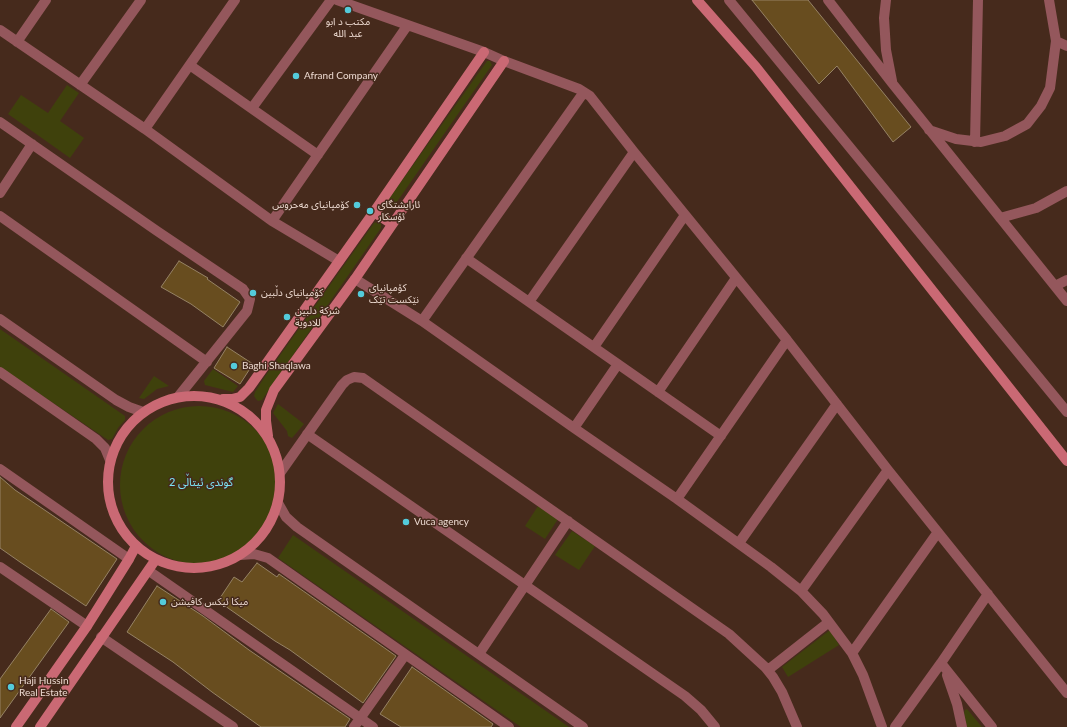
<!DOCTYPE html>
<meta charset="utf-8">
<style>
body{margin:0}
canvas{display:block;background:#462a1c}
</style>
<canvas width="1067" height="727"></canvas>
<script>
const c = document.querySelector('canvas').getContext('2d');
c.lineJoin = 'round';
function fill(path, color) {
  c.fillStyle = color;
  c.fill(path, 'evenodd');
}
function poly(rows) {
  const path = new Path2D();
  for (const r of rows) {
    if (r.length === 3) {
      path.moveTo(r[0] + r[2], r[1]);
      path.arc(r[0], r[1], r[2], 0, 2 * Math.PI);
      continue;
    }
    path.moveTo(r[0], r[1]);
    for (let i = 2; i < r.length; i += 2) path.lineTo(r[i], r[i + 1]);
  }
  return path;
}
function trace(path, color, width, dash) {
  c.strokeStyle = color;
  c.lineWidth = width;
  c.lineCap = dash ? 'butt' : 'round';
  c.setLineDash(dash || []);
  c.stroke(path);
}
function label(font, color, halo, rows, align = 'center') {
  c.font = font + ' Lato,"Noto Sans Arabic",sans-serif';
  c.lineWidth = 3;
  c.setLineDash([]);
  c.textBaseline = 'middle';
  c.strokeStyle = halo;
  c.fillStyle = color;
  for (const [text, x, y, turn = 0] of rows) {
    c.save();
    c.translate(x, y);
    c.rotate((+turn || 0) * Math.PI / 180);
    c.textAlign = isNaN(turn) ? turn : align;
    if (halo) c.strokeText(text, 0, 0);
    c.fillText(text, 0, 0);
    c.restore();
  }
}
const green = poly([
 [487,61,490,61,492,65,392,209,390,209,386,203],
 [67,85,79,93,60,121,84,138,70,158,8,114,21,95,48,113],
 [377,222,381,224,381,228,262,400,258,401,256,399,254,396,255,392,266,375,374,223],
 [0,329,125,416,125,420,118,428,112,439,108,440,0,367],
 [213,369,238,386,233,392,205,385,204,381],
 [154,376,169,386,157,389,144,399,139,398],
 [278,404,304,424,292,438,288,436,287,431,273,413],
 [199,485,79],
 [538,506,558,519,545,539,525,526],
 [572,531,595,546,579,570,555,555],
 [293,535,569,727,521,727,278,558],
 [830,630,839,645,788,677,782,667],
 [967,709,982,727,967,727,964,713,965,710]
]);
const building = poly([
 [752,0,808,0,911,127,893,142,837,66,819,84,752,0],
 [179,261,208,278,207,279,240,302,223,327,191,304,161,287,179,261],
 [227,347,253,364,240,384,214,368,227,347],
 [0,477,15,490,117,559,86,606,20,562,0,548,0,477],
 [257,563,277,577,279,574,396,656,363,703,290,650,275,641,218,601,234,577,242,582,257,563],
 [157,586,203,616,249,650,350,719,345,727,261,727,212,692,173,662,127,632,157,586],
 [51,609,69,622,0,718,0,679,51,609],
 [412,667,493,724,491,727,401,727,380,714,412,667]
]);
const street = poly([
 [337,0,484,52,504,61,579,89,590,96,634,152,787,340,888,470,1067,693],
 [729,0,1067,412],
 [828,0,892,83,1067,301],
 [886,0,884,18,886,50,892,81],
 [0,30,145,129,272,221,339,261],
 [1056,41,1067,46],
 [17,42,46,0],
 [191,66,318,155],
 [80,85,141,0],
 [252,108,331,0],
 [0,122,157,231,243,289,250,299,247,311,178,397],
 [145,129,235,0],
 [929,130,956,139,981,142,1005,136,1027,124,1041,106,1050,88,1056,41,1049,0],
 [975,142,978,0],
 [0,193,32,144],
 [0,216,207,362],
 [1000,218,1036,208,1067,191],
 [272,221,407,26],
 [466,258,721,436],
 [355,279,422,321,574,428,677,499,771,567,801,591,823,614,852,653,863,675,882,727],
 [1055,286,1067,280],
 [529,302,634,152],
 [0,319,116,400,129,407,143,412],
 [422,321,584,92],
 [594,347,685,215],
 [0,372,96,439,105,448,110,460],
 [658,392,736,278],
 [574,428,618,364],
 [307,434,685,696,701,710,715,727],
 [0,469,129,559],
 [280,473,342,385,347,380,354,377,363,378,729,634,765,667,773,677,782,692,797,727],
 [677,499,787,340],
 [278,503,286,517,297,527,583,727],
 [739,543,837,404],
 [240,555,254,554,268,558,509,727],
 [0,567,87,626],
 [149,571,373,727],
 [801,591,888,470],
 [101,637,233,727],
 [852,653,938,532],
 [479,654,568,521],
 [941,663,992,727],
 [768,670,829,622],
 [947,675,957,704,962,727],
 [354,727,405,655],
 [895,727,941,663,988,594]
]);
const secondary = poly([
 [697,0,756,67,1067,461],
 [374,212,392,224],
 [194,482,86],
 [223,399,232,399,240,397,249,388,374,212,484,52],
 [268,436,266,421,266,410,274,390,355,279,504,61],
 [16,727,87,626,129,559,136,546],
 [40,727,156,559]
]);
const markers = [
 [348,10,4,"#53cbdb"],
 [296,76,4,"#53cbdb"],
 [357,205,4,"#53cbdb"],
 [370,211,4,"#53cbdb"],
 [253,293,4,"#53cbdb"],
 [361,294,4,"#53cbdb"],
 [287,317,4,"#53cbdb"],
 [234,366,4,"#53cbdb"],
 [406,522,4,"#53cbdb"],
 [163,602,4,"#53cbdb"],
 [11,687,4,"#53cbdb"]
];
const poiNames = [
 ["مكتب د ابو",348,22,"center"],
 ["عبد الله",348,34,"center"],
 ["Afrand Company",304,76],
 ["کۆمپانیای مەحروس",349,205,"right"],
 ["ئارایشتگای",378,205],
 ["ئۆسکار",378,217],
 ["کۆمپانیای",369,288],
 ["نێکست تێک",369,300],
 ["کۆمپانیای دڵبین",261,293],
 ["شركة دلبين",295,311],
 ["للادوية",295,323],
 ["Baghi Shaqlawa",242,366],
 ["Vuca agency",414,522],
 ["میکا ئیکس کافیشن",171,602],
 ["Haji Hussin",19,681],
 ["Real Estate",19,693]
];
const neighbourhoodNames = [
 ["گوندی ئیتاڵی 2",201,482]
];
fill(green, '#3f410c');
fill(building, '#684d1f');
trace(building, '#958264', 1);
trace(street, '#94575c', 10);
trace(secondary, '#ca6974', 10);
for (const [x, y, r, color] of markers) {
  const dot = new Path2D();
  dot.arc(x, y, r, 0, 2 * Math.PI);
  c.fillStyle = color;
  c.fill(dot);
  trace(dot, '#462a1c', 1.5);
}
label('10px', '#eddad1', '#462a1c', poiNames, 'left');
label('11px', '#7ce5f5', '#462a1c', neighbourhoodNames);
</script>
